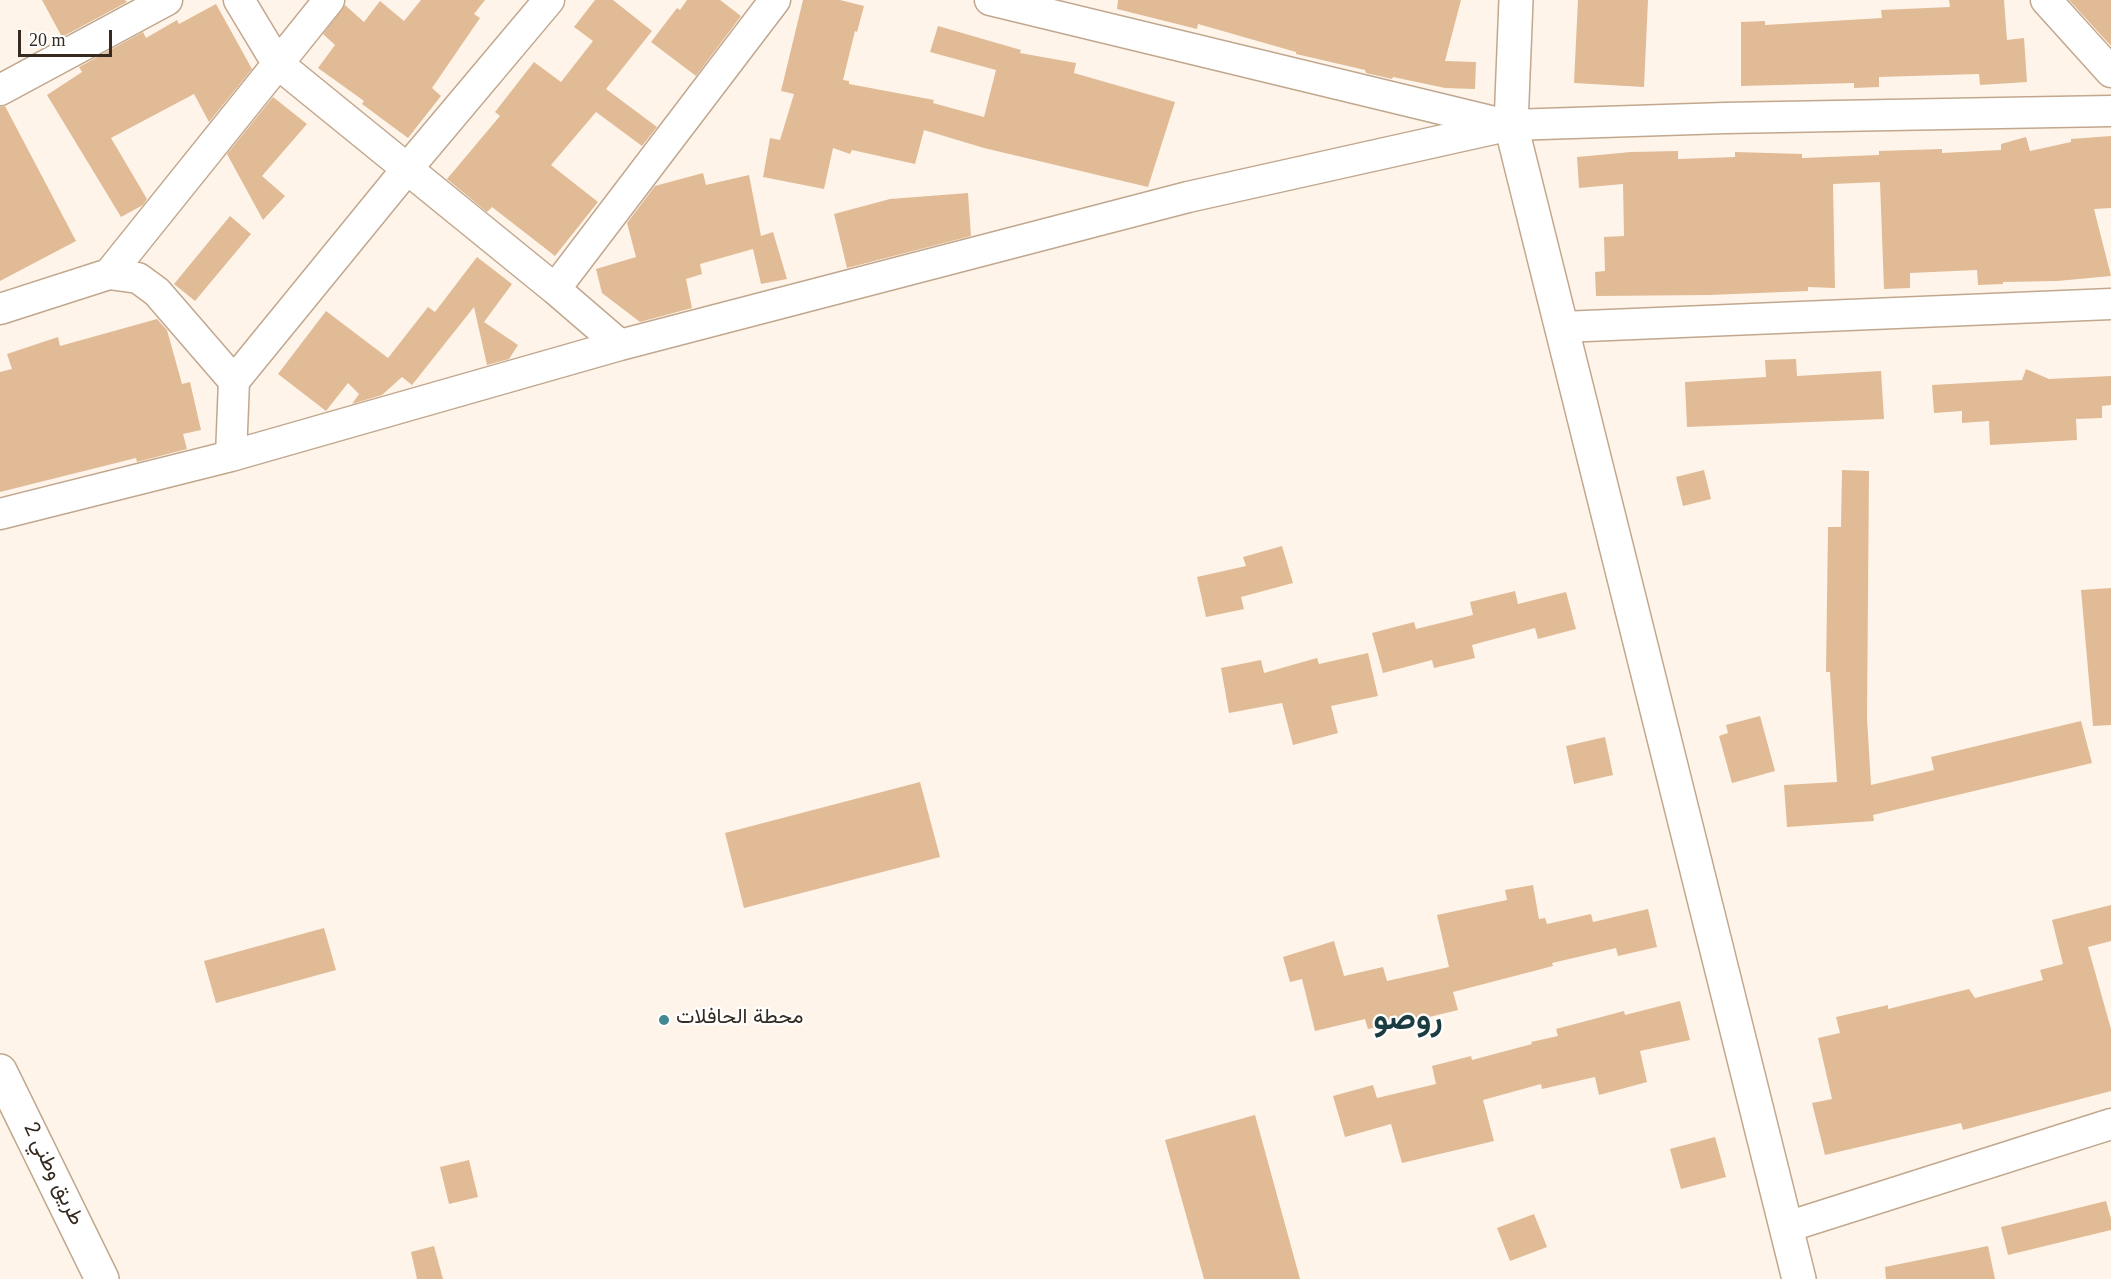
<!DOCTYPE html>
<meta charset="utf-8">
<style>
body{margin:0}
#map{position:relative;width:2111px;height:1279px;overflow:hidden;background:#fff4e9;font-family:Georgia,serif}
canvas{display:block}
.scale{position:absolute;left:18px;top:30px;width:94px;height:27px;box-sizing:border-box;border:3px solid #342a1f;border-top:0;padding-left:8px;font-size:18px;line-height:21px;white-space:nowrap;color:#342a1f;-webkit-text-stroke:4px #fff;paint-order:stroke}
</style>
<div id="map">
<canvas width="2111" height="1279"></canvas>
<div class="scale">20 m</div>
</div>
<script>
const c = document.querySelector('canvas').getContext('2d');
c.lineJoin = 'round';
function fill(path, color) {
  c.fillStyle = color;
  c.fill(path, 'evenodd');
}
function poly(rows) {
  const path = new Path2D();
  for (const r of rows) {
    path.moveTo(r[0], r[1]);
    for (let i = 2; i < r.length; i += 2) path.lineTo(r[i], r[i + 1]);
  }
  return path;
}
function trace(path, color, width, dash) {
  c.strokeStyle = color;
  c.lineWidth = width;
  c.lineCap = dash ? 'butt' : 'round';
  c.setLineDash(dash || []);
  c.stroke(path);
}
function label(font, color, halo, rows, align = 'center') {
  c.font = font + ' Georgia,Vazirmatn,serif';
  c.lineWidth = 4.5;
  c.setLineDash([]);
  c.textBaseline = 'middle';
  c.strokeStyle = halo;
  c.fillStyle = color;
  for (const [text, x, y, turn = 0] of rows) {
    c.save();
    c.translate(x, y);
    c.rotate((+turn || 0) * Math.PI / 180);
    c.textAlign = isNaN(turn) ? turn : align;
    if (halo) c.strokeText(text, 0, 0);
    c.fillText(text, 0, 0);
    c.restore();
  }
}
const building = poly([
 [42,0,125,0,127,2,62,37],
 [421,0,485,0,474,14,480,18,432,88,441,96,408,138,362,104,364,101,318,68,335,45,323,34,345,5,364,22,380,1,404,21],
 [595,0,613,0,652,31,606,89,657,127,642,146,596,112,551,165,598,202,555,256,492,207,487,212,447,179,500,116,495,112,534,62,561,82,593,41,574,27],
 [687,0,720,0,741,16,696,76,651,42,677,8,680,10],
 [803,0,840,0,864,6,857,32,855,31,843,80,849,81,849,84,934,100,933,103,984,117,996,70,930,52,938,26,1021,50,1020,53,1076,63,1074,73,1175,102,1148,187,984,148,924,130,915,164,852,150,850,154,833,148,824,189,763,177,770,138,780,140,794,94,781,91],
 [1118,0,1461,0,1445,61,1476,62,1475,89,1445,88,1393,77,1392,79,1366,73,1365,70,1296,54,1296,52,1198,24,1197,29,1117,9],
 [1578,0,1648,0,1644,87,1574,83],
 [1949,0,2004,0,2007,40,2024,38,2027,82,1980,85,1979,74,1879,77,1879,87,1854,88,1854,83,1741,86,1741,22,1765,21,1765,25,1882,18,1881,10,1950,7],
 [2069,0,2111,0,2111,46],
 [216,4,252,69,209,122,194,94,111,138,147,199,143,205,121,217,47,95,82,72,79,67,143,32,146,38,177,20,179,24],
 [273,97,307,124,262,176,285,196,263,220,227,154],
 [5,106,76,241,0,281,0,107],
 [2111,136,2111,208,2094,209,2111,276,2057,281,2003,282,2003,284,1978,285,1977,270,1910,273,1910,288,1884,289,1880,182,1833,184,1835,288,1808,287,1808,291,1709,295,1596,296,1595,272,1605,271,1604,237,1624,236,1623,184,1579,188,1577,157,1631,152,1678,151,1678,159,1735,157,1735,152,1802,154,1802,158,1879,155,1879,151,1942,149,1942,153,2001,150,2001,144,2026,137,2030,151,2071,142,2071,139],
 [703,173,706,185,749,175,761,236,773,232,787,279,761,284,753,249,700,264,702,274,686,279,692,308,640,322,602,293,596,269,636,257,627,223,655,186],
 [968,193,971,236,847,268,834,214,890,199],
 [230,216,251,234,195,301,174,284],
 [477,257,512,284,484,322,518,345,509,359,487,365,474,307,412,385,402,377,382,395,352,404,359,394,348,383,326,411,278,374,326,311,388,358,428,307,435,312],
 [157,319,167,330,182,384,190,382,201,430,183,434,187,449,137,462,136,458,0,492,0,372,12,369,7,354,58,337,60,346],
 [1796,359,1797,376,1881,371,1884,419,1687,427,1685,382,1766,377,1765,360],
 [2026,369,2049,379,2111,376,2111,405,2102,406,2102,418,2076,419,2077,440,1990,445,1989,421,1962,423,1962,411,1934,413,1932,385,2022,380],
 [1704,470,1711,499,1683,506,1676,477],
 [1842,470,1869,471,1867,718,1871,785,1934,770,1931,757,2081,721,2092,763,1873,815,1874,821,1787,827,1784,785,1837,782,1830,672,1826,672,1828,527,1841,527],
 [1282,546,1293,583,1241,597,1244,609,1206,617,1197,577,1246,566,1243,557],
 [2111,588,2111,725,2093,726,2081,590],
 [1515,591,1518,604,1566,592,1576,629,1538,639,1535,628,1472,645,1475,658,1434,668,1432,660,1383,673,1372,633,1414,622,1416,629,1473,615,1470,602],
 [1368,653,1378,696,1331,706,1338,733,1293,745,1282,703,1229,713,1221,668,1261,660,1264,673,1317,658,1319,664],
 [1760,716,1775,771,1732,783,1719,736,1728,733,1726,725],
 [1605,737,1613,775,1574,784,1566,746],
 [920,782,940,857,744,908,725,833],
 [1533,885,1539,919,1545,918,1547,924,1591,914,1593,922,1648,909,1657,947,1618,956,1616,948,1552,963,1553,966,1453,992,1458,1010,1421,1019,1421,1018,1368,1029,1365,1019,1315,1031,1302,979,1290,982,1283,957,1334,941,1344,976,1383,967,1387,981,1449,967,1437,915,1507,900,1505,890],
 [2111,905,2111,941,2088,947,2111,1029,2111,1091,1963,1130,1961,1123,1825,1155,1812,1103,1832,1099,1818,1038,1840,1033,1836,1017,1888,1005,1888,1009,1969,989,1975,998,2043,980,2040,970,2063,964,2052,920],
 [324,928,336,970,216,1003,204,961],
 [1680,1001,1690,1040,1640,1051,1647,1082,1599,1095,1595,1077,1542,1089,1541,1084,1483,1100,1494,1141,1402,1163,1391,1124,1345,1137,1333,1096,1373,1085,1377,1098,1436,1084,1432,1066,1471,1056,1472,1060,1532,1044,1531,1042,1558,1036,1556,1029,1624,1011,1625,1015],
 [1255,1115,1300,1279,1204,1279,1165,1140],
 [1715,1137,1726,1177,1681,1189,1670,1149],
 [469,1160,478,1197,449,1204,440,1167],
 [2106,1201,2111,1219,2111,1230,2008,1255,2001,1227],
 [1534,1214,1547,1247,1510,1261,1497,1228],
 [434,1246,443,1279,417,1279,411,1252],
 [1988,1246,1995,1279,1886,1279,1885,1267]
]);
const minor = poly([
 [239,0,277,63,555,289,620,345],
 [990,0,1503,124],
 [2046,0,2111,72],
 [0,90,167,0],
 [109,274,329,0],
 [555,289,775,0],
 [0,309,109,274,138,278,157,292,234,381],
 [1562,327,2111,304],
 [231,456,234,381,407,169,549,0],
 [0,514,231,456,620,345,1188,197,1511,125,1725,118,2111,111],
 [1787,1227,2111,1124]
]);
const tertiary = poly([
 [1516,0,1511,125,1799,1279]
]);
const trunk = poly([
 [0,1071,102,1279]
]);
const markers = [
 [664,1020,6,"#428992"]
];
const poiNames = [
 ["محطة الحافلات",676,1020]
];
const streetNames = [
 ["طريق وطني 2",51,1175,64]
];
const townNames = [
 ["روصو",1408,1024]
];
fill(building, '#e0bb96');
trace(minor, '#c1a78d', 33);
trace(tertiary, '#c1a78d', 36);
trace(trunk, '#c1a78d', 36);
trace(minor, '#fff', 30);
trace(tertiary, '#fff', 33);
trace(trunk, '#fff', 33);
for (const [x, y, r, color] of markers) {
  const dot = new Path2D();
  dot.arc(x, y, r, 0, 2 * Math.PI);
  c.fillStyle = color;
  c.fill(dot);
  trace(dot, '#fff', 2);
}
label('21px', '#342a1f', '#fff', poiNames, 'left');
label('21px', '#342a1f', '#fff', streetNames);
label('bold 33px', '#1b3d42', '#fff', townNames);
</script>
